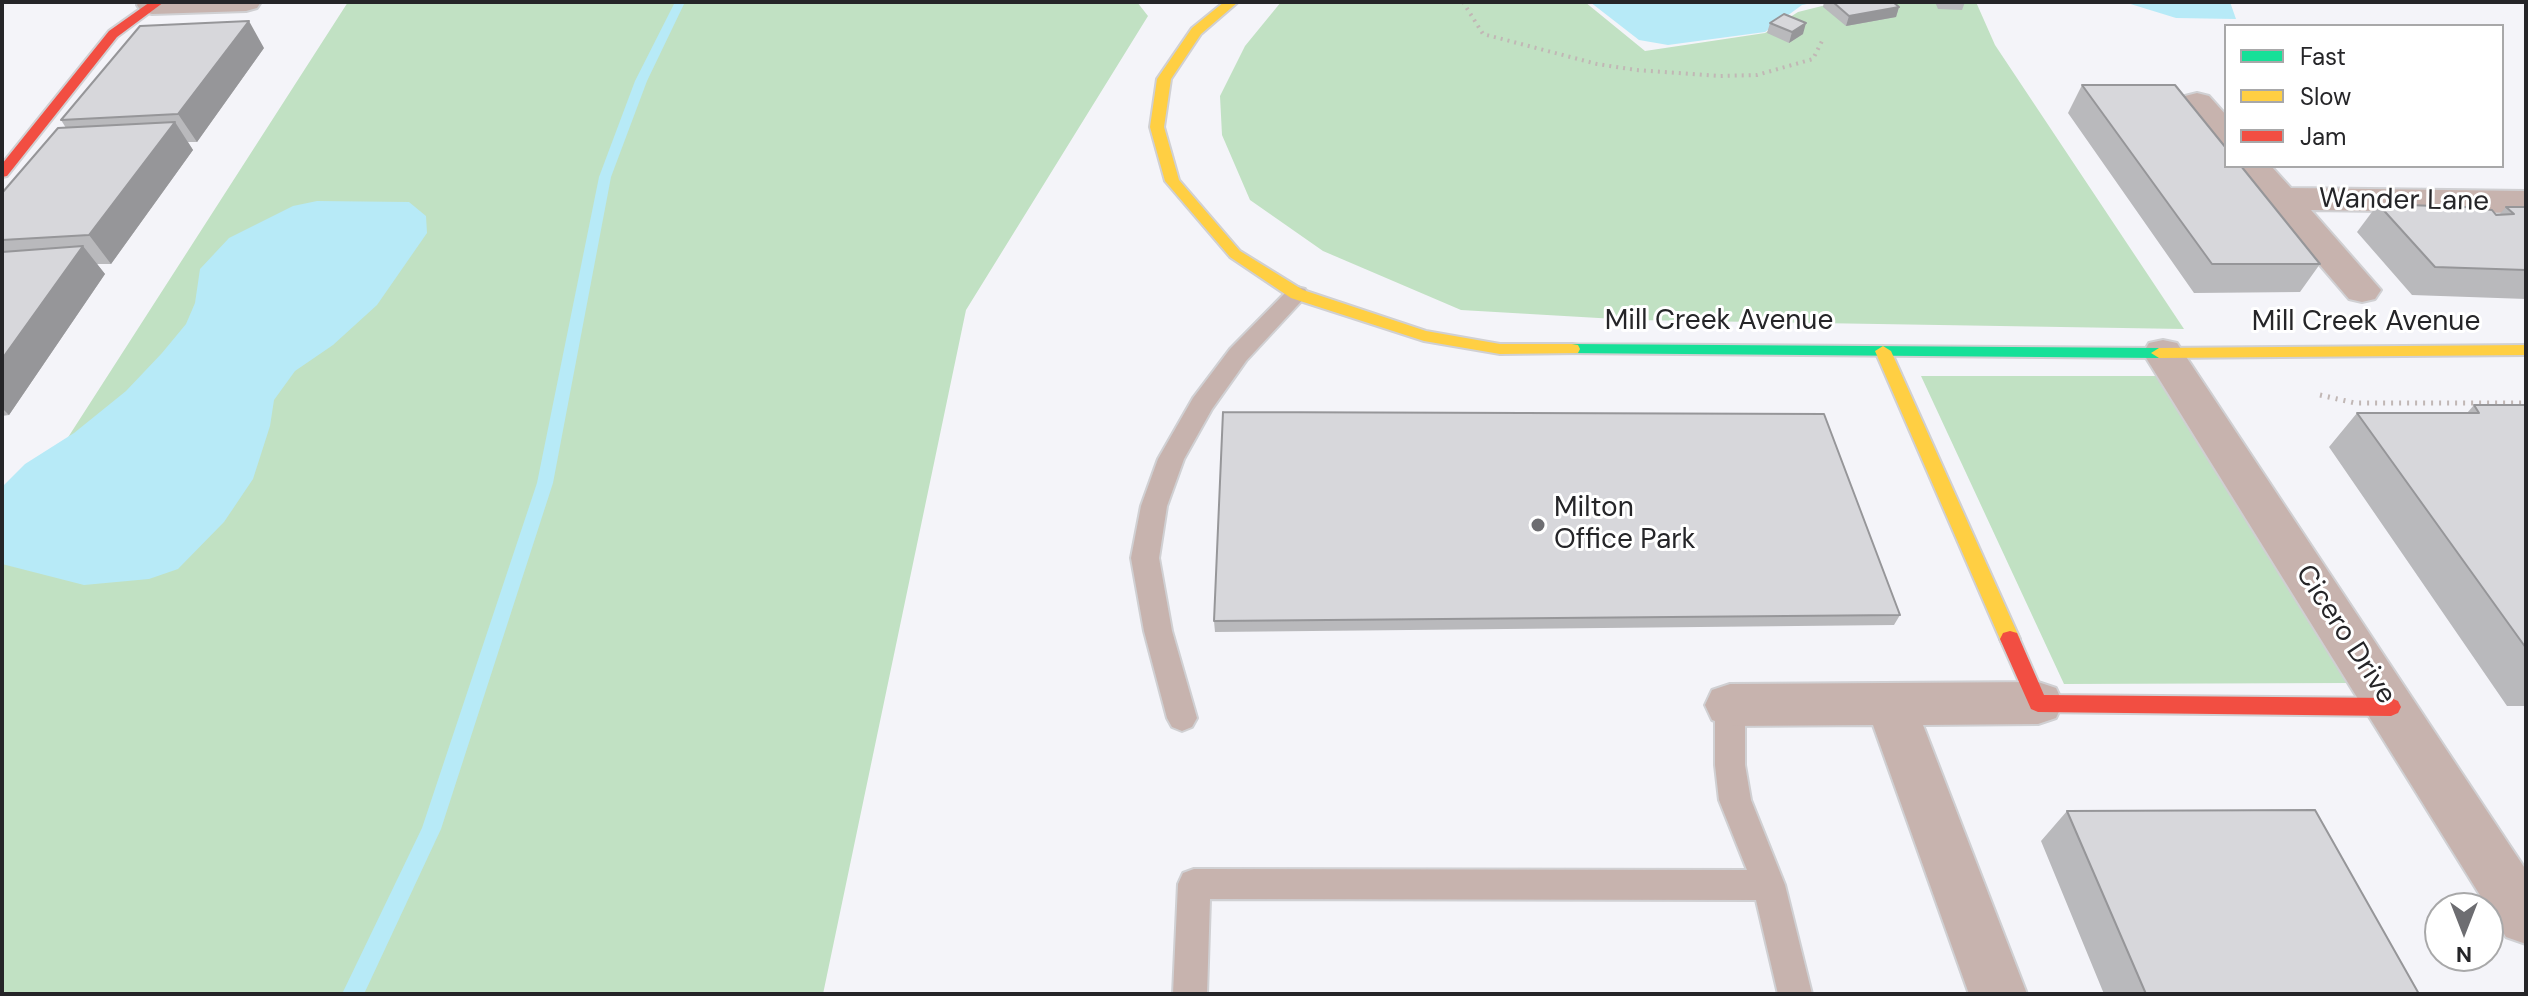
<!DOCTYPE html>
<style>
body{margin:0}
#map{position:relative;width:2528px;height:996px;overflow:hidden;background:#f4f4f9;font-family:"DM Sans",sans-serif}
canvas{display:block}
.frame{position:absolute;inset:0;border:4px solid #252528;pointer-events:none}
.legend{position:absolute;left:2224px;top:24px;width:280px;height:144px;box-sizing:border-box;background:#fff;border:2px solid #a8a8a9;margin:0;padding:10px 14px;list-style:none;font-size:24px;color:#252528}
.legend li{display:flex;align-items:center;gap:16px;height:40px}
.legend b{width:40px;border:2px solid #a8a8a9}
.north{position:absolute;left:2424px;top:892px;width:80px;height:80px;box-sizing:border-box;background:#fff;border:2px solid #a8a8a9;border-radius:50%;rotate:180deg;font-size:22px;font-weight:700;line-height:32px;text-align:center;color:#252528}
.north::after{content:'';display:block;margin:auto;width:28px;height:36px;background:#6d6d71;clip-path:polygon(50% 0,100% 100%,50% 72%,0 100%)}
</style>
<div id="map">
<canvas width="2528" height="996"></canvas>
<div class="frame"></div>
<ul class="legend">
<li><b style="height:10px;background:#16e098"></b>Fast</li>
<li><b style="height:10px;background:#ffcf43"></b>Slow</li>
<li><b style="height:10px;background:#f24e42"></b>Jam</li>
</ul>
<div class="north">N</div>
</div>
<script>
const c = document.querySelector('canvas').getContext('2d');
c.lineJoin = 'round';
function fill(path, color) {
  c.fillStyle = color;
  c.fill(path, 'evenodd');
}
function poly(rows) {
  const path = new Path2D();
  for (const r of rows) {
    path.moveTo(r[0], r[1]);
    for (let i = 2; i < r.length; i += 2) path.lineTo(r[i], r[i + 1]);
  }
  return path;
}
function trace(path, color, width, dash) {
  c.strokeStyle = color;
  c.lineWidth = width;
  c.lineCap = dash ? 'butt' : 'round';
  c.setLineDash(dash || []);
  c.stroke(path);
}
function label(font, color, halo, rows, align = 'center') {
  c.font = font + ' "DM Sans",sans-serif';
  c.lineWidth = 6;
  c.setLineDash([]);
  c.textBaseline = 'middle';
  c.strokeStyle = halo;
  c.fillStyle = color;
  for (const [text, x, y, turn = 0] of rows) {
    c.save();
    c.translate(x, y);
    c.rotate((+turn || 0) * Math.PI / 180);
    c.textAlign = isNaN(turn) ? turn : align;
    if (halo) c.strokeText(text, 0, 0);
    c.fillText(text, 0, 0);
    c.restore();
  }
}
const green = poly([
 [348,2,1137,2,1148,16,966,310,823,994,2,994,2,540],
 [1281,2,1585,2,1645,51,1765,33,1798,12,1838,2,1976,2,1995,45,2184,329,1633,320,1461,310,1323,251,1250,200,1222,135,1220,96,1245,46],
 [1921,376,2157,376,2350,683,2064,684]
]);
const water = poly([
 [1590,2,1817,2,1802,5,1765,32,1668,45,1639,40],
 [2124,2,2230,2,2236,19,2176,18],
 [317,201,409,202,426,216,427,233,377,305,333,345,295,371,274,400,270,426,253,479,224,522,178,569,149,579,84,585,2,564,2,487,25,464,74,433,126,391,162,353,186,324,195,303,200,269,229,238,293,206]
]);
const stream = poly([
 [675,2,685,2,647,81,611,177,553,483,441,829,364,994,342,994,422,828,537,483,599,177,635,81,675,2]
]);
const pathFar1 = poly([
 [1463,2,1483,34,1597,64,1636,70,1719,76,1757,75,1813,59,1822,41]
]);
const path = poly([
 [2320,395,2355,403,2526,403]
]);
const lane = poly([
 [1297,287,1305,289,1308,294,1246,361,1212,409,1184,459,1167,506,1159,558,1172,631,1197,718,1192,727,1182,731,1172,727,1167,718,1144,631,1131,558,1141,506,1158,459,1193,398,1230,349,1289,289,1297,287],
 [1730,693,1740,696,1745,705,1745,765,1751,800,1785,885,1812,994,1778,994,1756,900,1210,899,1207,994,1173,994,1178,884,1183,873,1194,869,1747,870,1719,800,1715,765,1715,705,1720,696,1730,693]
]);
const street = poly([
 [139,2,261,2,257,8,246,11,152,14,141,11,137,5,139,2],
 [2197,93,2209,96,2226,115,2226,146,2214,143,2181,103,2185,96,2197,93],
 [2235,166,2271,166,2291,188,2526,191,2526,213,2311,210,2381,290,2375,299,2362,302,2349,299,2235,166],
 [2163,340,2177,343,2526,870,2526,944,2506,937,2143,353,2149,343,2163,340],
 [2038,682,2056,688,2063,703,2056,718,2038,724,1923,725,2027,994,1969,994,1873,725,1730,726,1712,720,1705,705,1712,690,1730,684,2038,682]
]);
const fast = poly([
 [1572,344,2159,348,2167,353,2159,358,1566,353,1564,349,1566,345,1572,344]
]);
const slow = poly([
 [1224,2,1238,2,1201,34,1171,79,1164,127,1179,180,1240,251,1303,290,1426,331,1500,344,1572,344,1578,345,1580,349,1578,353,1500,354,1424,341,1291,298,1230,257,1165,181,1150,127,1157,79,1192,28,1224,2],
 [2526,345,2526,355,2159,358,2151,353,2159,348,2526,345],
 [1883,346,1891,351,2020,639,2017,645,2010,647,2003,645,2000,639,1875,351,1883,346]
]);
const jam = poly([
 [150,2,164,2,117,37,7,176,2,177,2,164,109,31,150,2],
 [2010,631,2017,633,2044,695,2391,698,2398,701,2401,707,2398,713,2391,716,2038,712,2031,709,2000,639,2003,633,2010,631]
]);
const wall = poly([
 [1824,2,1893,2,1899,7,1896,17,1846,26,1823,7],
 [1935,2,1965,2,1962,10,1938,9],
 [1770,23,1803,34,1789,43,1767,33],
 [264,48,197,142,188,142,193,150,111,264,97,264,105,274,9,415,2,416,2,193,66,128,61,120],
 [2082,85,2320,264,2300,292,2194,293,2068,113],
 [2378,204,2496,215,2499,215,2506,207,2526,207,2526,299,2412,295,2357,232],
 [2474,405,2526,405,2526,706,2507,706,2329,447,2357,413,2467,413],
 [1900,615,1894,625,1215,632,1214,621],
 [2067,811,2419,994,2104,994,2041,841]
]);
const shadedWall = poly([
 [1899,7,1896,17,1846,26,1849,16],
 [249,21,264,48,197,142,178,114],
 [1806,23,1803,34,1789,43,1792,32],
 [175,122,193,150,111,264,89,235],
 [83,246,105,274,9,415,2,408,2,359]
]);
const building = poly([
 [1833,2,1893,2,1899,7,1849,16,1833,2],
 [1784,14,1806,23,1792,32,1770,23,1784,14],
 [249,21,178,114,61,120,140,26,249,21],
 [2082,85,2175,85,2226,148,2226,166,2241,166,2320,264,2212,264,2082,85],
 [175,122,89,235,2,240,2,193,58,128,175,122],
 [2378,204,2465,207,2492,210,2496,215,2514,214,2506,207,2526,207,2526,270,2435,267,2378,204],
 [83,246,2,359,2,252,83,246],
 [2474,405,2526,405,2526,648,2357,413,2479,413,2474,405],
 [1223,412,1824,414,1900,615,1214,621,1223,412],
 [2315,810,2419,994,2146,994,2067,811,2315,810]
]);
const markers = [
 [1538,525,8,"#6d6d71"]
];
const streetNames = [
 ["Wander Lane",2404,201,1],
 ["Mill Creek Avenue",1719,322],
 ["Mill Creek Avenue",2366,323],
 ["Cicero Drive",2345,635,57]
];
const poiNames = [
 ["Milton",1554,509],
 ["Office Park",1554,541]
];
fill(green, '#c1e1c3');
fill(water, '#b7eaf7');
fill(stream, '#b7eaf7');
trace(lane, '#d0d0d3', 4);
trace(street, '#d0d0d3', 4);
trace(fast, '#d0d0d3', 4);
trace(slow, '#d0d0d3', 4);
trace(jam, '#d0d0d3', 4);
trace(pathFar1, '#c1b7b5', 4, [2, 5]);
trace(path, '#c1b7b5', 5, [2, 6]);
fill(lane, '#c7b3ae');
fill(street, '#c7b3ae');
fill(fast, '#16e098');
fill(slow, '#ffcf43');
fill(jam, '#f24e42');
fill(wall, '#b9b9bc');
fill(shadedWall, '#969699');
fill(building, '#d7d7db');
trace(building, '#969699', 2);
for (const [x, y, r, color] of markers) {
  const dot = new Path2D();
  dot.arc(x, y, r, 0, 2 * Math.PI);
  c.fillStyle = color;
  c.fill(dot);
  trace(dot, '#fff', 3);
}
label('28px', '#252528', '#fff', streetNames);
label('28px', '#252528', '#fff', poiNames, 'left');
</script>
